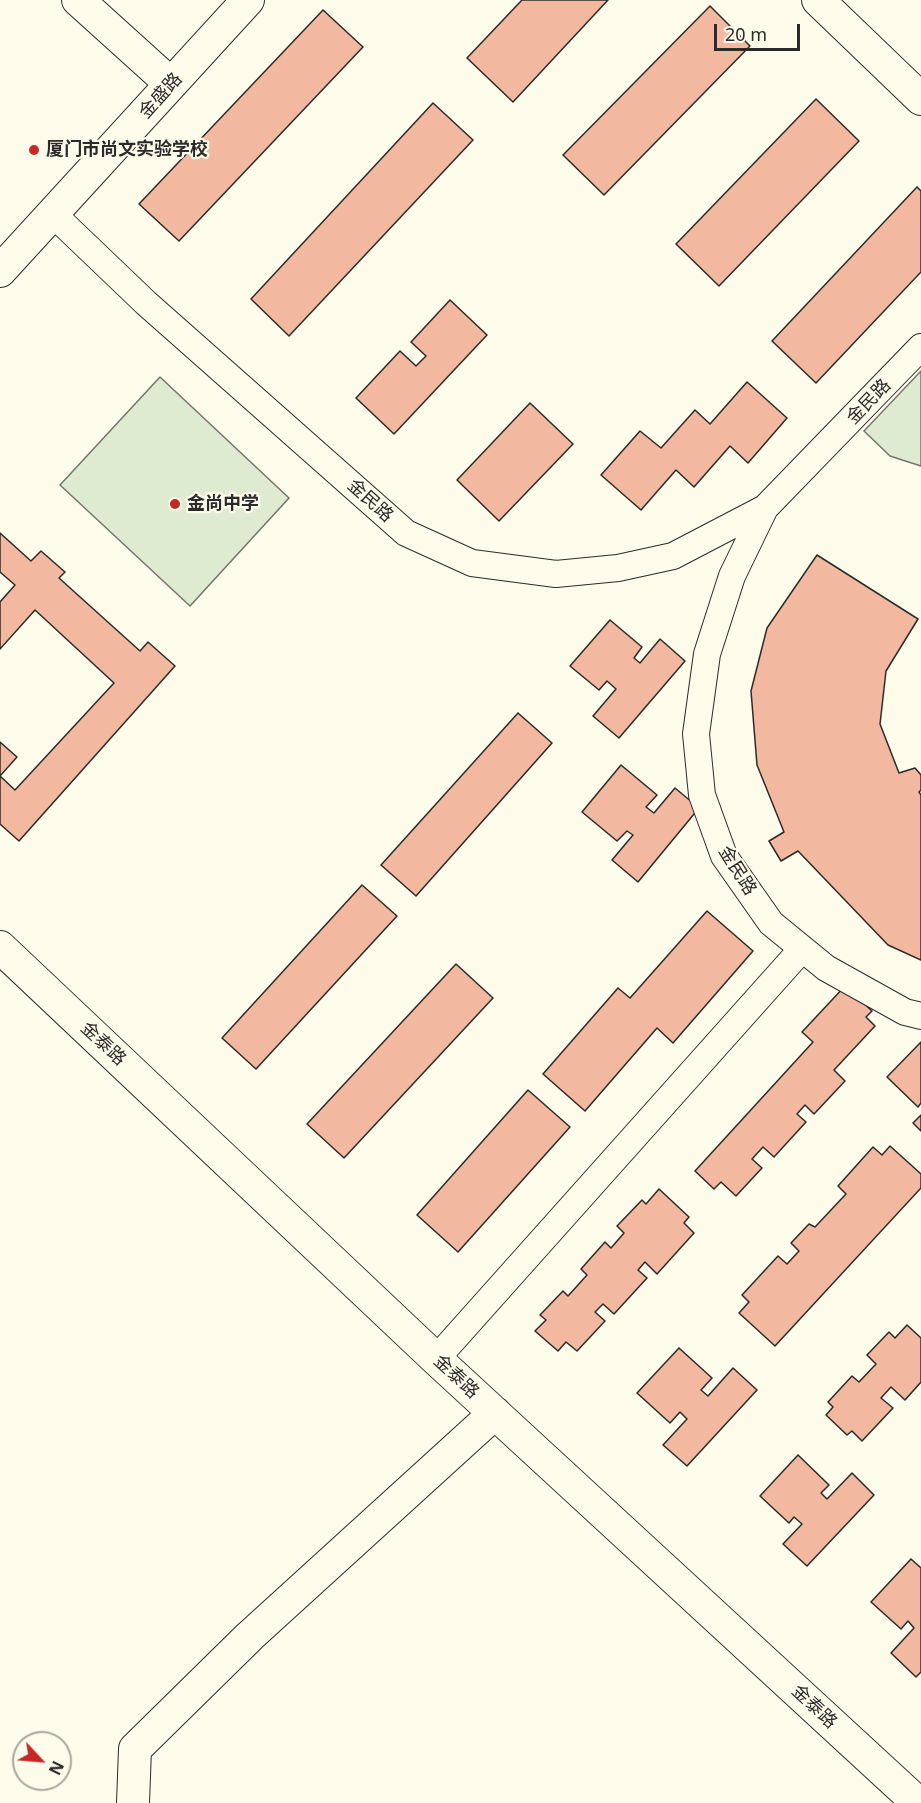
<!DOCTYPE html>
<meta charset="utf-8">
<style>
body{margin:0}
#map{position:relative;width:921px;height:1803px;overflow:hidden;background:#fdfbea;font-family:"Noto Sans",sans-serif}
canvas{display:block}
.north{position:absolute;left:12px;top:1731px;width:60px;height:60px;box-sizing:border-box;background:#fdfbea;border:2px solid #a9a89e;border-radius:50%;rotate:116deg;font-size:16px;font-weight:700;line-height:24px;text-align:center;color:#2b2b2b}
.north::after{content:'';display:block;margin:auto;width:21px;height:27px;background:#c62828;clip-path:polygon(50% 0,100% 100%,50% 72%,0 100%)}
.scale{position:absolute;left:714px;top:24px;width:86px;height:27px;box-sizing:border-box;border:3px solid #2b2b2b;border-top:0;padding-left:8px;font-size:18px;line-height:21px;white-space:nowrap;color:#2b2b2b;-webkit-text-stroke:4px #fdfbea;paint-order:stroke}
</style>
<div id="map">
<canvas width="921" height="1803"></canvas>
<div class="north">N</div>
<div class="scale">20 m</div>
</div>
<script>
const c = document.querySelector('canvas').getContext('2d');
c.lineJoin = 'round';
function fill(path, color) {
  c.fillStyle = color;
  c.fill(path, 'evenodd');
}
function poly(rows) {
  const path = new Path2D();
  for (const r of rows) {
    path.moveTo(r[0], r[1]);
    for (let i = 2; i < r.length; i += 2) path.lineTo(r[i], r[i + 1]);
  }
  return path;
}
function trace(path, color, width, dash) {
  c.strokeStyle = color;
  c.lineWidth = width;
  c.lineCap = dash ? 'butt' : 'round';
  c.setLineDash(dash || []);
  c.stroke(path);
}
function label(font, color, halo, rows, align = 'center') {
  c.font = font + ' "Noto Sans","Noto Sans SC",sans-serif';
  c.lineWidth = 4.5;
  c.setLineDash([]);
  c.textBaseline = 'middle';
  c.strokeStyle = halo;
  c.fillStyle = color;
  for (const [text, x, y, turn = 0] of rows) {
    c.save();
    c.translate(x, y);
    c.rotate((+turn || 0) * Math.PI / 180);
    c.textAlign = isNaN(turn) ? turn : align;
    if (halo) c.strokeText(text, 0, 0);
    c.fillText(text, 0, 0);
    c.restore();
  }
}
const green = poly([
 [921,371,921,466,890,456,864,431,921,371],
 [160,377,289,498,190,606,60,485,160,377]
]);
const building = poly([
 [522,0,608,0,513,102,467,58,522,0],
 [710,6,750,46,604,195,563,155,710,6],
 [323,10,363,47,179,241,139,204,323,10],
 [816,99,859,141,719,286,676,244,816,99],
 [433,103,473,140,289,336,251,299,433,103],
 [917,187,921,191,921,272,816,383,772,341,917,187],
 [450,300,487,335,394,434,356,398,400,351,416,366,426,356,411,342,450,300],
 [747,382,787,418,748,463,730,446,694,487,676,470,641,510,601,475,640,431,661,448,695,410,710,424,747,382],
 [530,403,573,444,499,521,457,480,530,403],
 [0,533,31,561,41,551,65,572,59,578,140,651,148,642,175,666,19,841,0,824,0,776,15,790,114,683,35,610,0,649,0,602,15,585,0,572,0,533],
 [817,555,918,619,886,671,880,724,899,773,915,768,921,775,921,790,919,792,921,795,921,960,888,945,798,851,781,861,769,841,784,832,757,765,751,691,767,628,817,555],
 [610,620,642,647,634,658,640,663,660,639,685,661,619,738,593,716,616,689,607,681,599,690,570,666,610,620],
 [518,713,552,743,416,896,381,865,518,713],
 [0,742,17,757,0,776,0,742],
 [621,765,657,795,646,807,654,813,675,788,699,808,638,882,612,860,633,835,627,831,617,841,582,812,621,765],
 [362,885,397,916,256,1069,222,1038,362,885],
 [707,911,753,951,673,1043,657,1028,585,1111,543,1074,618,988,630,998,707,911],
 [456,964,493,998,344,1158,307,1124,456,964],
 [845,986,872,1011,866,1017,875,1026,834,1070,845,1081,814,1114,805,1105,797,1114,806,1122,774,1157,763,1147,752,1159,762,1168,736,1196,721,1182,714,1189,695,1171,813,1042,802,1032,845,986],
 [921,1042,921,1103,918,1107,887,1077,921,1042],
 [528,1090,570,1127,458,1252,417,1215,528,1090],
 [921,1115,921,1131,913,1123,921,1115],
 [890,1146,921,1174,921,1188,775,1346,739,1313,749,1302,742,1295,778,1256,787,1264,799,1251,791,1243,809,1224,815,1227,846,1194,838,1186,873,1147,882,1155,890,1146],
 [659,1189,689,1217,684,1223,694,1233,657,1274,645,1262,638,1270,647,1278,614,1314,603,1304,595,1312,605,1321,577,1351,566,1342,558,1351,535,1331,546,1320,540,1315,563,1291,568,1296,587,1275,581,1269,605,1242,611,1248,624,1233,617,1226,642,1200,646,1204,659,1189],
 [907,1325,921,1338,921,1382,905,1400,891,1387,881,1398,893,1408,862,1441,852,1431,847,1435,826,1415,833,1407,828,1402,852,1376,859,1382,876,1364,867,1355,889,1332,895,1338,907,1325],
 [679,1348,712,1378,701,1390,708,1396,733,1368,757,1390,687,1466,663,1445,687,1419,680,1412,670,1423,637,1393,679,1348],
 [798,1455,829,1485,821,1493,827,1499,852,1473,874,1495,807,1566,783,1544,802,1524,794,1517,789,1523,760,1496,798,1455],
 [911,1559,921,1568,921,1672,916,1677,891,1653,914,1628,908,1621,901,1629,871,1602,911,1559]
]);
const minor = poly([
 [53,214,146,303,406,533,472,563,556,574,618,568,673,556,765,508,921,347],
 [765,508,732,576,707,654,696,734,702,795,724,856,771,923,826,968,905,1012,921,1016],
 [436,1359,802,949]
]);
const tertiary = poly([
 [78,0,171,84],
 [818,0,921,99],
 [0,271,248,0],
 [0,947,436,1359,918,1803],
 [133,1803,135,1749,250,1636,495,1413]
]);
const markers = [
 [34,150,6,"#c62828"],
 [175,504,6,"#c62828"]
];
const streetNames = [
 ["金盛路",161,96,-48],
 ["金民路",869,402,-46],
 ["金民路",370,501,42],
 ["金民路",737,871,58],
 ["金泰路",103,1044,43],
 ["金泰路",456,1377,43],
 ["金泰路",814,1707,43]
];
const poiNames = [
 ["厦门市尚文实验学校",46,150],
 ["金尚中学",187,504]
];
fill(green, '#deebd1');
trace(green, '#74746e', 1.5);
fill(building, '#f2b8a0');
trace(building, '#2b2b2b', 1.5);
trace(minor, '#2b2b2b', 28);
trace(tertiary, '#2b2b2b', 34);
trace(minor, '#fdfbea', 26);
trace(tertiary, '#fdfbea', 32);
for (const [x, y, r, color] of markers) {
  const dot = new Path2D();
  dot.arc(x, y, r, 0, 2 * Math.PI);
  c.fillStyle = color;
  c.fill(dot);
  trace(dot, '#fdfbea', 2);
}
label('18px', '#2b2b2b', '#fdfbea', streetNames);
label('bold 18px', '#2b2b2b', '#fdfbea', poiNames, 'left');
</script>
